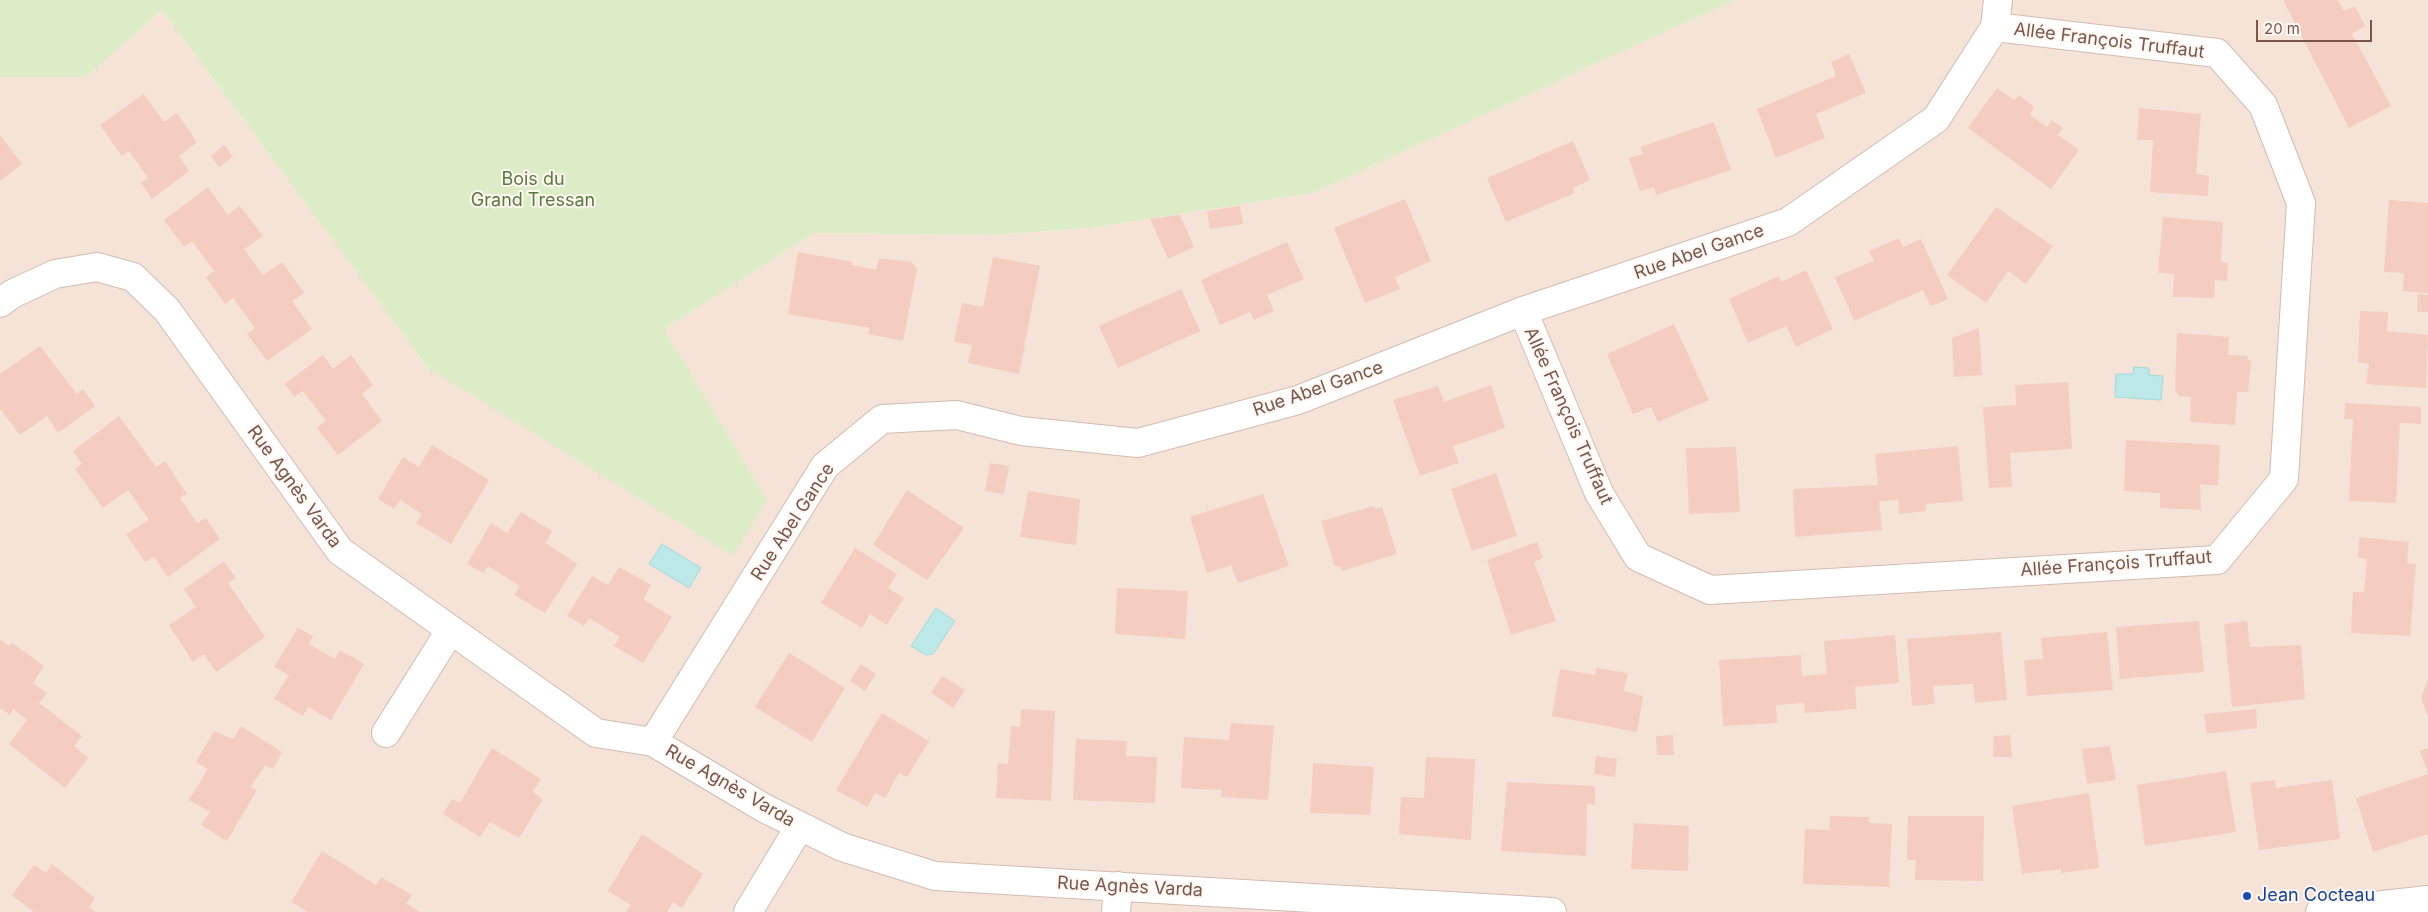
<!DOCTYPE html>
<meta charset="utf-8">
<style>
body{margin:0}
#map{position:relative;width:2428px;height:912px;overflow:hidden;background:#fdf3e9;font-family:Inter,sans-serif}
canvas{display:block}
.scale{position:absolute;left:2256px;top:20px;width:116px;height:22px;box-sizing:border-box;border:2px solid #79554b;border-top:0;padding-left:6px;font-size:15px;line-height:18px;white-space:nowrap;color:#79554b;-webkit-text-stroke:4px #fff7f1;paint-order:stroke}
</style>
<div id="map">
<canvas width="2428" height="912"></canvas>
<div class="scale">20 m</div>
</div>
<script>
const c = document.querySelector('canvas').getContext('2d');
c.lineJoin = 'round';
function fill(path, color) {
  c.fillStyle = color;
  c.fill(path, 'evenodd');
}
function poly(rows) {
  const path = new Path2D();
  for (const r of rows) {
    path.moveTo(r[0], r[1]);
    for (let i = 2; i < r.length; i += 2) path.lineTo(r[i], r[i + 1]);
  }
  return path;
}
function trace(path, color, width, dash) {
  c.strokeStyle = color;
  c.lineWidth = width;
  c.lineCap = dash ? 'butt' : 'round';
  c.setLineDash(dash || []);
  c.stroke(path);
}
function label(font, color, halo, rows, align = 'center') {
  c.font = font + ' Inter,sans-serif';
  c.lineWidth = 4;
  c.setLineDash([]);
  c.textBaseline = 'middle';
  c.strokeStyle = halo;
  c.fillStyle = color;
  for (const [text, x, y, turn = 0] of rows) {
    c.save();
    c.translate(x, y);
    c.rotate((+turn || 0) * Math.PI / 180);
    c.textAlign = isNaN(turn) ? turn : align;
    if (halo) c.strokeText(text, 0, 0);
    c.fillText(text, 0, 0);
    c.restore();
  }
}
const residential = poly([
 [1735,0,2428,0,2428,912,0,912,0,77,86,77,162,10,428,368,767,500,664,329,814,233,992,235,1090,228,1313,193]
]);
const green = poly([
 [0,0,1735,0,1313,193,1090,228,992,235,814,233,664,329,767,500,733,556,428,368,162,10,86,77,0,77]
]);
const water = poly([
 [2134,367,2149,368,2149,375,2163,376,2161,400,2115,397,2116,374,2133,374,2134,367],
 [662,544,701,568,689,588,649,564,662,544],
 [936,608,955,621,933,654,926,655,911,646,936,608]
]);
const building = poly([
 [2283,0,2338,0,2344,11,2355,6,2365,26,2352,34,2391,106,2349,128],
 [1849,54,1866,93,1816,114,1825,138,1776,158,1757,109,1836,76,1831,62],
 [1997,88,2014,100,2019,95,2034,107,2030,115,2047,127,2052,120,2063,128,2058,135,2079,150,2051,189,1968,128],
 [144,94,164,122,177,113,197,142,179,156,189,171,152,199,141,183,148,178,129,151,122,156,100,125],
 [2139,108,2201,114,2196,174,2209,176,2208,196,2150,192,2153,140,2137,140],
 [1714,122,1731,170,1656,195,1654,187,1640,191,1629,158,1643,154,1640,147],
 [0,135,22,164,0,181],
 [1573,141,1590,180,1573,188,1575,193,1506,222,1487,178],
 [224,145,233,157,219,167,211,156],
 [208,187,228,215,240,206,263,236,244,249,263,275,282,262,304,293,292,301,312,329,267,361,247,334,255,328,233,298,225,304,206,277,214,271,192,241,184,247,164,220],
 [1405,199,1431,261,1395,277,1400,289,1365,303,1334,228],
 [2389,200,2428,203,2428,293,2403,291,2404,273,2384,272],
 [1240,206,1243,224,1210,229,1207,211],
 [1996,207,2053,246,2026,284,2008,271,1986,303,1947,275],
 [1180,215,1194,247,1168,259,1150,219],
 [2163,217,2223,222,2221,262,2228,263,2227,281,2215,280,2214,298,2173,297,2174,274,2158,273],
 [1899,238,1903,247,1921,239,1948,299,1931,306,1923,290,1854,321,1835,277,1874,261,1869,251],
 [1287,242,1304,279,1267,295,1274,311,1254,320,1250,312,1220,325,1201,280],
 [798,252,853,262,852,265,876,270,879,258,912,262,917,269,903,341,868,334,870,328,788,314],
 [993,257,1040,266,1019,374,968,363,972,345,954,342,962,303,983,307],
 [1806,270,1833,329,1796,347,1786,326,1748,343,1729,299,1779,276,1781,282],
 [1181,289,1200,331,1118,368,1099,326],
 [2418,294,2428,295,2428,312,2417,312],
 [2360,311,2388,312,2387,331,2428,335,2426,388,2366,384,2369,364,2358,362],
 [1674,324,1709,400,1658,422,1651,407,1633,414,1607,354],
 [1979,328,1982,375,1954,377,1952,338],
 [2177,333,2229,337,2228,355,2248,356,2247,360,2251,360,2248,392,2237,392,2235,425,2190,422,2191,397,2179,396,2175,390],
 [40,346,77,394,83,389,95,406,58,433,47,416,20,435,0,409,0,374],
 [323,355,333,369,351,355,373,385,362,394,382,421,338,455,317,428,326,421,303,391,294,397,285,384],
 [2068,382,2072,449,2010,453,2012,487,1989,488,1983,407,2016,405,2015,385],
 [1491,385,1505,428,1453,446,1459,463,1420,476,1393,400,1438,386,1444,402],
 [2345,403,2421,407,2421,424,2400,423,2396,503,2349,501,2353,419,2344,419],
 [119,416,156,467,165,461,187,494,180,498,197,523,206,518,220,539,168,577,154,557,145,562,126,534,149,520,128,490,103,508,75,469,82,464,73,451],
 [2126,440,2220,445,2218,486,2200,484,2201,510,2160,508,2160,493,2124,491],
 [432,445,489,480,451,544,416,523,422,514,400,500,394,509,378,499,403,457,419,467],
 [1958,446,1963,501,1926,504,1926,511,1899,514,1898,500,1879,501,1882,530,1795,537,1793,489,1878,485,1875,454],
 [1736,447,1740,512,1689,514,1686,448],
 [990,463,1009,466,1004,494,985,491],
 [1496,473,1517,536,1472,551,1451,489],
 [907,490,964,528,927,580,873,545],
 [1028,491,1080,499,1076,545,1020,537],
 [1263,494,1289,566,1238,583,1231,565,1207,573,1190,517],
 [1374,506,1375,509,1382,507,1397,554,1342,571,1340,566,1335,567,1321,521],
 [521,512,552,531,546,543,577,564,545,613,514,595,520,586,488,566,483,573,467,564,491,523,507,533],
 [2359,537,2409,542,2407,563,2416,564,2410,636,2351,633,2353,592,2364,592,2367,559,2358,558],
 [1537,542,1543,558,1534,562,1556,621,1511,635,1487,560],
 [855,548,897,574,888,588,904,598,887,625,870,614,862,628,821,603],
 [224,561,236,578,228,583,265,637,216,672,204,654,193,662,169,625,196,607,184,589],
 [619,567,651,585,643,599,672,617,643,663,614,646,620,637,589,618,584,626,567,616,592,576,608,585],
 [1117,588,1188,591,1185,639,1115,634],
 [2199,621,2204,672,2120,679,2116,627],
 [2247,621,2250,647,2301,645,2305,699,2232,707,2224,624],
 [298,628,313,636,309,644,335,659,340,650,364,664,331,720,308,707,303,716,274,699,289,675,274,667],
 [2001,632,2007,700,1975,703,1973,684,1933,686,1935,704,1912,706,1907,639],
 [2107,632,2113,690,2027,696,2024,660,2043,659,2041,638],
 [1895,635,1899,683,1855,687,1857,709,1805,713,1804,703,1776,705,1777,723,1723,726,1719,660,1801,655,1802,676,1827,674,1824,641],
 [0,640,10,646,12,643,44,666,33,683,47,693,39,703,82,736,74,746,88,758,65,788,9,744,27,720,13,709,10,715,0,708],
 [789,653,845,688,812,742,755,707],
 [861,664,876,674,865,691,850,681],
 [1596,668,1628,673,1624,691,1643,696,1637,732,1552,716,1560,669,1595,675],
 [942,676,965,690,953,708,931,693],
 [2428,680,2428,717,2421,697],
 [1021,709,1055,711,1051,801,996,798,998,763,1008,764,1011,726,1020,727],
 [2256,709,2257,728,2207,734,2204,714],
 [882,713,929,741,907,777,899,773,885,798,875,793,867,807,836,790],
 [1231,723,1274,726,1268,800,1221,797,1222,790,1181,788,1184,737,1229,740],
 [241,726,282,752,273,769,265,765,251,787,257,790,227,841,201,825,210,812,189,800,208,769,196,762,214,731,233,739],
 [1673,735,1674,755,1657,755,1656,736],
 [2010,735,2012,757,1993,757,1994,736],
 [1076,739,1127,741,1126,756,1157,757,1155,803,1073,800],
 [2110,746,2116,780,2087,784,2082,749],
 [492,748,541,779,533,792,543,799,519,838,490,822,480,837,443,814,452,799,460,803],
 [2428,748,2428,773,2420,751],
 [1596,756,1617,759,1615,777,1594,774],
 [1426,757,1475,759,1471,840,1399,834,1401,797,1424,798],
 [1313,763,1374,767,1370,815,1310,813],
 [2226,771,2236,832,2145,846,2137,785],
 [2428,774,2428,834,2373,852,2356,798],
 [2275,780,2276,788,2332,780,2340,839,2259,850,2250,783],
 [1507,782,1595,786,1595,805,1587,804,1586,856,1501,851],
 [2089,793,2099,868,2061,873,2061,869,2022,874,2012,806],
 [1830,816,1869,817,1869,823,1892,824,1889,887,1803,884,1805,829,1829,830],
 [1908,816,1984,816,1983,881,1915,880,1916,860,1907,860],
 [1634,823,1689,826,1688,871,1631,869],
 [642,834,703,874,682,908,673,902,667,912,626,912,631,905,608,891],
 [322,851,376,885,381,877,412,895,406,904,420,912,308,912,291,902],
 [52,864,95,898,89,907,96,912,34,912,12,895,34,865,46,873]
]);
const street = poly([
 [0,303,12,294,55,274,97,267,133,277,167,310,340,551,596,733,653,742,764,808,842,847,935,876,1552,912],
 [1523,311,1599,493,1638,557,1710,590,2217,560,2284,479,2301,203,2263,105,2217,53,1995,27],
 [386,733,450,631],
 [653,742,825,466,882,419,957,415,1021,431,1138,443,1298,400,1523,311,1788,222,1936,119,1995,27,1998,0],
 [748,912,800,826],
 [1116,912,1118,886],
 [2320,912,2428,900]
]);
const markers = [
 [2247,896,5,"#1a4fb4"]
];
const streetNames = [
 ["Allée François Truffaut",2109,41,7],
 ["Rue Abel Gance",1699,252,-19],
 ["Rue Abel Gance",1318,389,-19],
 ["Allée François Truffaut",1568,416,66],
 ["Rue Agnès Varda",294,487,54],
 ["Rue Abel Gance",793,522,-57],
 ["Allée François Truffaut",2116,564,-4],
 ["Rue Agnès Varda",730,786,30],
 ["Rue Agnès Varda",1130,887,3]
];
const parkNames = [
 ["Bois du",533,180],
 ["Grand Tressan",533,201]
];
const transitNames = [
 ["Jean Cocteau",2257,896]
];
fill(residential, '#f5e3d7');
fill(green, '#dbecc6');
fill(water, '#bce8e8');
trace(water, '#a2dada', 1);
fill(building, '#f4cdc0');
trace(street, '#d3bbb1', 30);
trace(street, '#fff', 28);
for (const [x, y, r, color] of markers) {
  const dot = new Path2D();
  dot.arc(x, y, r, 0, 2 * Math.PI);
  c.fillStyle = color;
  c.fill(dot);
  trace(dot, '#fff7f1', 2);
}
label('18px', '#79554b', '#fff7f1', streetNames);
label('18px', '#597a40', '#fff7f1', parkNames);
label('18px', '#164399', '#fff7f1', transitNames, 'left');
</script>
